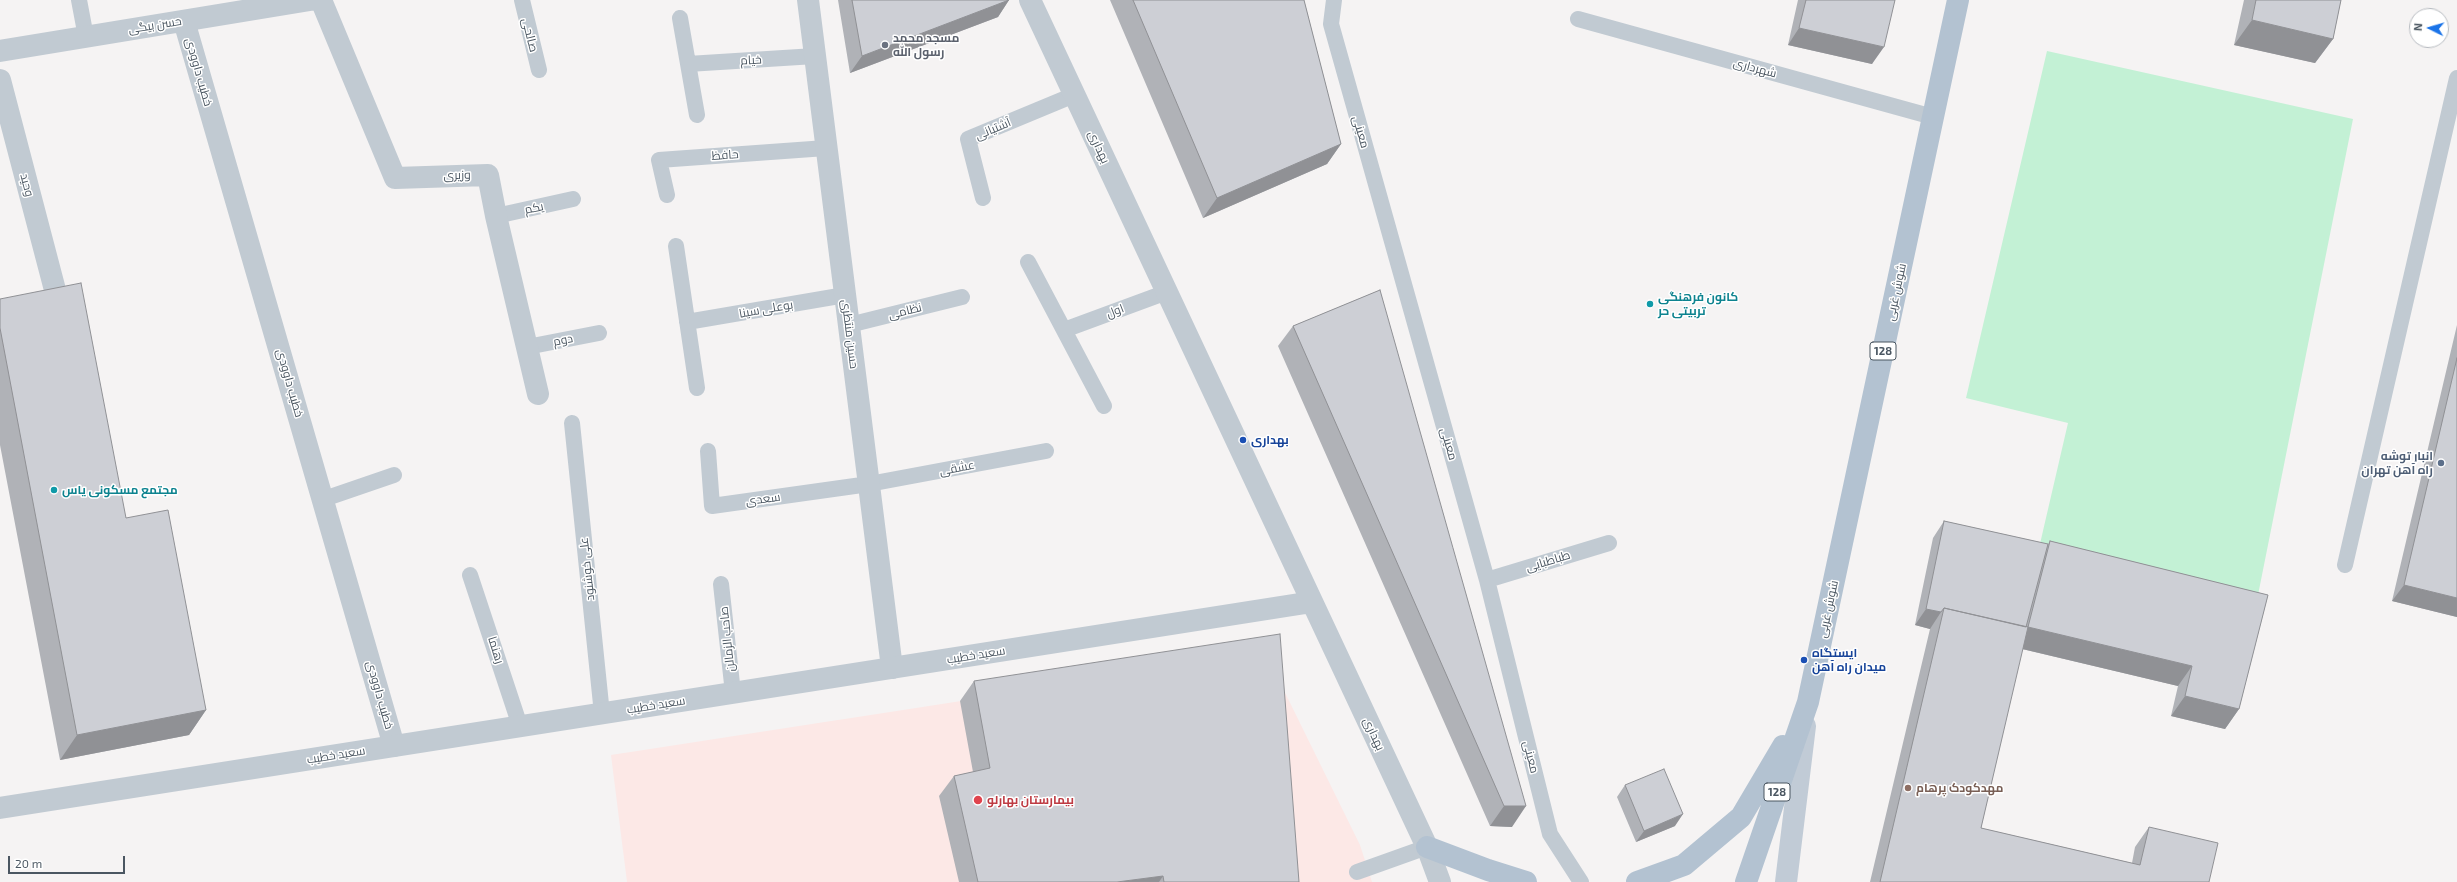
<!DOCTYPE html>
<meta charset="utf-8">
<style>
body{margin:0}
#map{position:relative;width:2457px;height:882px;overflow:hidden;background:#f5f3f3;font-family:"Exo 2",sans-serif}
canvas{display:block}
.north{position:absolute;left:2409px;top:8px;width:40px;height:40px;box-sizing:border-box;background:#fff;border:1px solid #b7bbc0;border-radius:50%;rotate:275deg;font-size:11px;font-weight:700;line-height:16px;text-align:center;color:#4a5661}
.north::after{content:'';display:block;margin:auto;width:14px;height:18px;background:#1a73e8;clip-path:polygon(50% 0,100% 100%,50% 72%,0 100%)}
.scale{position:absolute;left:8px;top:856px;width:117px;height:18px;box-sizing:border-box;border:2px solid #4a5661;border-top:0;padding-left:5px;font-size:12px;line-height:14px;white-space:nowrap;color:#4a5661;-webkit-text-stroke:3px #fff;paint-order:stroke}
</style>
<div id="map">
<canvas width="2457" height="882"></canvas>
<div class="north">N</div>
<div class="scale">20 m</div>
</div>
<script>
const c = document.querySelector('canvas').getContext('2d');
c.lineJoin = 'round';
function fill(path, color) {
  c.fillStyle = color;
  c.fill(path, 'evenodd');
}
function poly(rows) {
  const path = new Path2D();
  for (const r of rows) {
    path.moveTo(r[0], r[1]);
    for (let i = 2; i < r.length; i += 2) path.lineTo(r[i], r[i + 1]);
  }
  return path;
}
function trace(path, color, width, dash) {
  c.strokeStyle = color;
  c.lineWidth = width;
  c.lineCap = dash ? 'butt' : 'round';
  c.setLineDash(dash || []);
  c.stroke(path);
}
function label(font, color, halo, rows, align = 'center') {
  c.font = font + ' "Exo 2",Cairo,sans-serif';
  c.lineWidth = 3;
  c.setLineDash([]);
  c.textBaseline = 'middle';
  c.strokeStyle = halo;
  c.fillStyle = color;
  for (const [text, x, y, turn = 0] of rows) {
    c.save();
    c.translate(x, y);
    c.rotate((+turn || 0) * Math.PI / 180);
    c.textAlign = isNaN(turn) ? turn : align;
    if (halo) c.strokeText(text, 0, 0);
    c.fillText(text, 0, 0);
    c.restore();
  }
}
const medical = poly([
 [1266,654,1360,845,1372,882,627,882,611,755]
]);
const green = poly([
 [2047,51,2353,119,2254,615,2036,561,2068,423,1966,398]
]);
const service = poly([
 [79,0,86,37],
 [522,0,539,70],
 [1334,0,1331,24,1487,580,1550,834,1581,882],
 [680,18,697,115],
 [1578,19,1933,117],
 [688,64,815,56],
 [667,195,659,160,826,148],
 [983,198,968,139,1074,95],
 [496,216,573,199],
 [676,246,697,388],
 [1028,262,1104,406],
 [687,322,845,295],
 [849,325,962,297],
 [1064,330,1167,292],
 [527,347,599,333],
 [572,423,602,714],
 [708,451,712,506,869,484,1046,451],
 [324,499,394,475],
 [2345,565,2457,78],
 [470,575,520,726],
 [1487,580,1609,543],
 [721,584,733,693],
 [1357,872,1427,847]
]);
const minor = poly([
 [321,0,395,178,488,175,496,216,538,394],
 [808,0,892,668],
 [184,21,394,746],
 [0,51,310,0],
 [0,80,55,290]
]);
const tertiary = poly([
 [1030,0,1427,847,1440,882],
 [0,808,1312,602]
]);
const secondary = poly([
 [1786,882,1805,726]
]);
const primary = poly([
 [1427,847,1488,870,1526,882],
 [1637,882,1684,865,1741,817,1783,746],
 [1746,882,1808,702,1958,0]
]);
const wall = poly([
 [838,0,1009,0,998,17,850,73],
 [1110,0,1304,0,1341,144,1327,164,1203,218],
 [1798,0,1895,0,1872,64,1788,45],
 [2244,0,2341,0,2333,39,2315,63,2234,45],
 [1380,290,1512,827,1490,826,1278,346,1293,326],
 [0,299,126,518,206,710,189,735,60,760,0,445],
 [2457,325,2457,617,2392,601],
 [1944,521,2048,544,2050,541,2268,595,2239,709,2225,729,2171,716,2178,686,2022,649,1981,828,2132,863,2135,847,2149,827,2209,882,1870,882,1930,629,1915,625,1933,538],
 [974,681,1299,882,959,882,939,796,954,776,973,772,960,701],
 [1625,785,1675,826,1636,842,1617,797]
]);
const shadedWall = poly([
 [1009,0,998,17,850,73,862,56],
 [2252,20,2333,39,2315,63,2234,45],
 [1799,28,1884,47,1872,64,1788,45],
 [1341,144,1327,164,1203,218,1217,198],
 [2404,585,2457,598,2457,617,2392,601],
 [1926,609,1941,612,1930,629,1915,625],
 [2028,627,2192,666,2178,686,2014,647],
 [2185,696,2239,709,2225,729,2171,716],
 [206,710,189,735,60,760,77,735],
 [1504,806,1526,806,1512,827,1490,826],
 [1683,814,1675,826,1636,842,1644,831],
 [1163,876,1159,882,1117,882]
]);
const building = poly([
 [852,0,1009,0,862,56,852,0],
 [1133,0,1304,0,1341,144,1217,198,1133,0],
 [1806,0,1895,0,1884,47,1799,28,1806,0],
 [2256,0,2341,0,2333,39,2252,20,2256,0],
 [81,283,126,518,168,510,206,710,77,735,0,328,0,299,81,283],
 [1380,290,1526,806,1504,806,1293,326,1380,290],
 [2457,358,2457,598,2404,585,2457,358],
 [1944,521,2048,544,2026,627,1944,608,1941,612,1926,609,1944,521],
 [2050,541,2268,595,2239,709,2185,696,2192,666,2028,627,1981,828,2140,865,2149,827,2218,843,2209,882,1880,882,1944,608,2028,627,2050,541],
 [1280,634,1299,882,1164,882,1163,876,1117,882,978,882,954,776,990,768,974,681,1280,634],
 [1664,769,1683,814,1644,831,1625,785,1664,769]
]);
const markers = [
 [885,45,4,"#6b7280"],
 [1650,304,4,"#0f9aa8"],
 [1243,440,4,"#1a4fb4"],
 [2441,463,4,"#5c6f8a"],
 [54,490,4,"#0f9aa8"],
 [1804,660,4,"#1a4fb4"],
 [1908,788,4,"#8d6e63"],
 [978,800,5,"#e0444e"]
];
const shields = [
 [1883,351,26],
 [1777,792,26]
];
const shieldNames = [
 ["128",1883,351],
 ["128",1777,792]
];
const streetNames = [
 ["حسن بیگی",155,25,-9],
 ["صالحی",530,35,76],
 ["خیام",751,60,-3],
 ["شهرداری",1755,68,15],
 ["خطیب داوودی",199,72,74],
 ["آشتیانی",993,129,-23],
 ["معینی",1361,132,74],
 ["بهداری",1099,147,65],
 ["حافظ",725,155,-4],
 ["وزیری",457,175,-1],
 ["وحید",27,185,75],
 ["یکم",534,208,-12],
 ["شوش غربی",1896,292,-78],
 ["بوعلی سینا",766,309,-10],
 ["نظامی",905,311,-14],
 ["اول",1115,311,-21],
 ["حسین منتظری",850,334,83],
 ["دوم",563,340,-11],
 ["خطیب داوودی",290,383,74],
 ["معینی",1449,444,74],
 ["عشقی",957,468,-11],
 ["سعدی",763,499,-8],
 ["طباطبایی",1548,561,-17],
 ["علی خوشنود",587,569,-96],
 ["شوش غربی",1828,609,-78],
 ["صاحب الزمالن",727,639,-96],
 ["رهنما",496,650,72],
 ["سعید خطیب",976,655,-9],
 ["خطیب داوودی",380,695,74],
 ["سعید خطیب",656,705,-9],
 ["بهداری",1374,734,65],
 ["سعید خطیب",336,755,-9],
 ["معینی",1531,757,76]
];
const worshipNames = [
 ["مسجد محمد",893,38],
 ["رسول الله",893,52]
];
const cultureNames = [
 ["کانون فرهنگی",1658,297],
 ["تربیتی حر",1658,311],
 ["مجتمع مسکونی یاس",62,490]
];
const transitNames = [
 ["بهداری",1251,440],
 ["ایستگاه",1812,653],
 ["میدان راه آهن",1812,667]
];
const serviceNames = [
 ["انبار توشه",2433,456],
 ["راه آهن تهران",2433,470]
];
const educationNames = [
 ["مهدکودک پرهام",1916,788]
];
const healthNames = [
 ["بیمارستان بهارلو",987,800]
];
fill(medical, '#fce8e6');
fill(green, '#c3f1d5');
trace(service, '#c1cad2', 16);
trace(minor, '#c1cad2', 22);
trace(tertiary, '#c1cad2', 22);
trace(secondary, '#c1cbd6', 22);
trace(primary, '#b3c2d1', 22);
fill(wall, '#b0b2b7');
fill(shadedWall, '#909195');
fill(building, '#cdcfd5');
trace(building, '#909195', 1);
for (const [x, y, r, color] of markers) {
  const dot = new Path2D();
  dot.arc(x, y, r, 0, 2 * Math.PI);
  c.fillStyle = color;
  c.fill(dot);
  trace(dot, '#fff', 1.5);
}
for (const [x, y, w] of shields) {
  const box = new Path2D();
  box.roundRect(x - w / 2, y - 9, w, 18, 3);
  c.fillStyle = '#fff';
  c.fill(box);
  trace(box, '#4a5661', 1);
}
label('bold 11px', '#4a5661', null, shieldNames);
label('12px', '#4a5661', '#fff', streetNames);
label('bold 12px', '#5b616d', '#fff', worshipNames, 'left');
label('bold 12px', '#0d838f', '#fff', cultureNames, 'left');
label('bold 12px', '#164399', '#fff', transitNames, 'left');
label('bold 12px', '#4e5e75', '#fff', serviceNames, 'right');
label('bold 12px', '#785e54', '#fff', educationNames, 'left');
label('bold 12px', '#be3a42', '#fff', healthNames, 'left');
</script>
